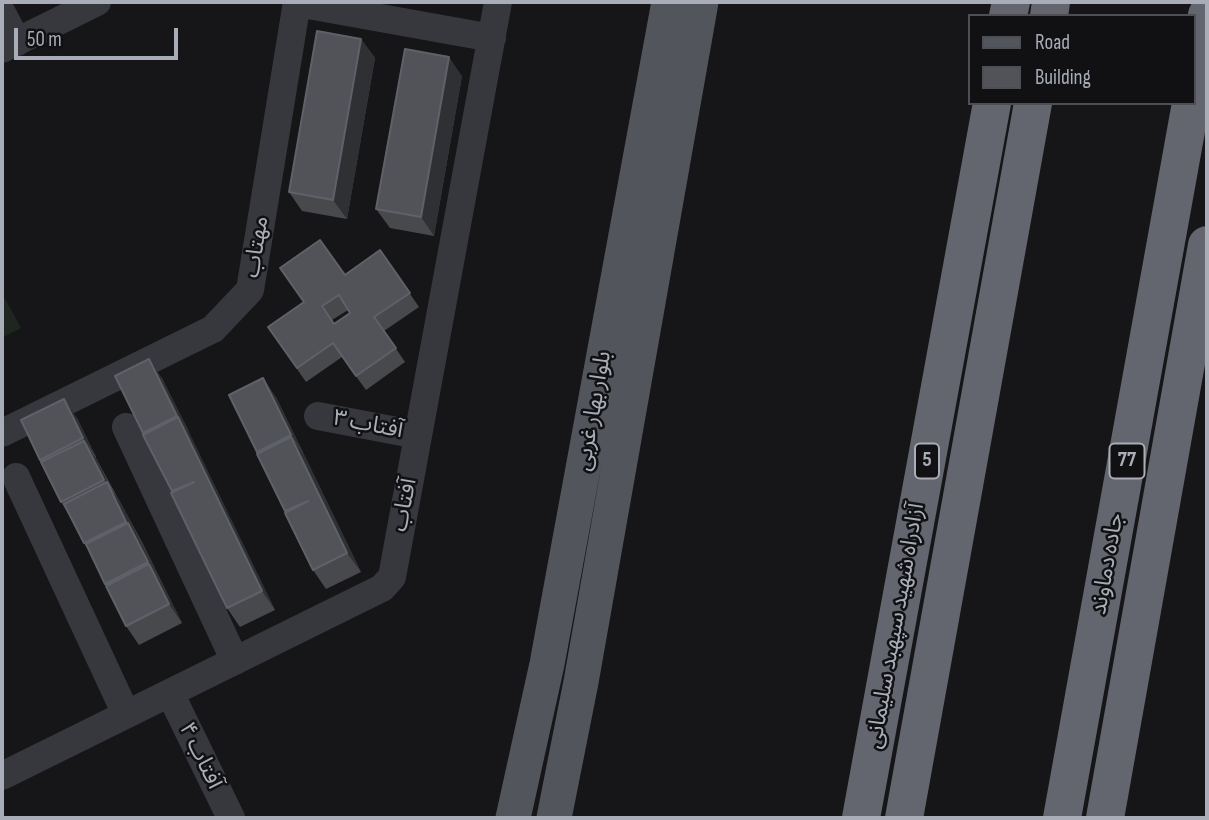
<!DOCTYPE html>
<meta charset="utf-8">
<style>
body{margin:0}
#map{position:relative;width:1209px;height:820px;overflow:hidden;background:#161618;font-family:"Sofia Sans Condensed",sans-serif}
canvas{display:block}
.frame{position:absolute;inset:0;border:4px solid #a8adb8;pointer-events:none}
.legend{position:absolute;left:968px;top:14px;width:228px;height:91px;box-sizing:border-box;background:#111113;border:2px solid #4d4f55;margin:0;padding:9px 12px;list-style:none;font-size:21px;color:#a8adb8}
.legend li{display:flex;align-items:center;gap:14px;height:35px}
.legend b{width:35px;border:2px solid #4d4f55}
.scale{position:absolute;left:14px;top:28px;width:164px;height:32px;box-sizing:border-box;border:4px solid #a8adb8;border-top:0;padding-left:9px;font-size:21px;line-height:24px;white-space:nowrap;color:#a8adb8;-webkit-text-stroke:5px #111113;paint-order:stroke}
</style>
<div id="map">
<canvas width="1209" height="820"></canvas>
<div class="frame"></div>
<ul class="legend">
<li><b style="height:9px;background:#53555c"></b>Road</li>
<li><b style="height:19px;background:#525359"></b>Building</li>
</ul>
<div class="scale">50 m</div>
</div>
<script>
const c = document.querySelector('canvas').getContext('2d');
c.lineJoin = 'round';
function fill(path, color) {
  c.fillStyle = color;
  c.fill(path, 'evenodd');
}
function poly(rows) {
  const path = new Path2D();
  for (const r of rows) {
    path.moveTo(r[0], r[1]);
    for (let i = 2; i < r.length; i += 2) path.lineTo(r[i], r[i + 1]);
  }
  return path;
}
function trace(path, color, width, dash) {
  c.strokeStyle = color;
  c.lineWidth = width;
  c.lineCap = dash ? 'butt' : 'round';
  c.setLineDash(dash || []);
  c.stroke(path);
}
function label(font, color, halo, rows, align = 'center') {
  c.font = font + ' "Sofia Sans Condensed","Noto Sans Arabic",sans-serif';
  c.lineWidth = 5;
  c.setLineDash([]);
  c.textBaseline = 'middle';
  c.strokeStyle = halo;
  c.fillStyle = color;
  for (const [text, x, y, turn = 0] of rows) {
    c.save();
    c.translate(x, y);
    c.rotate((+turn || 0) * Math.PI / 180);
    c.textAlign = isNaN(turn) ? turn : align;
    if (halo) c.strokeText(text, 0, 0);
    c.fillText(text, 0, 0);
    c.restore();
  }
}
const green = poly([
 [2,293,21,328,2,338]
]);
const minor = poly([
 [297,3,492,38],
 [2,13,17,42],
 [2,49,97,2],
 [318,416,418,435],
 [126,427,235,661],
 [2,433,213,329,250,290,297,2],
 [16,477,126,714],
 [170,693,231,818],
 [2,776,382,588,392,577,498,2]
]);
const major = poly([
 [513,818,547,664,669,2],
 [554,818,581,682,701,2]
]);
const highway = poly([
 [1008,16,1011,2],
 [1049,16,1051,2],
 [1193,93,1207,15],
 [861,818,992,103],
 [904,818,1033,103],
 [1062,818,1191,103],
 [1105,818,1207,245]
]);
const wall = poly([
 [361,39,375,58,347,219,302,211,289,192],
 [462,76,434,236,390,228,376,209],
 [380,250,419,307,384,331,405,362,366,390,342,357,306,382,268,327],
 [348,310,350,313,334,323,332,320],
 [115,376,162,378,275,610,240,627,227,608,172,493],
 [229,395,276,397,361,572,326,589,313,570],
 [77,418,96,457,96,458,142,542,182,623,139,645,126,626,88,550,84,543,68,513,61,502,40,460]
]);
const shadedWall = poly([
 [361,39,375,58,347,219,333,200],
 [449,57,462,76,434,236,421,217],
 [149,359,162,378,191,435,177,416],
 [263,378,276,397,304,454,291,435],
 [64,399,77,418,96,457,83,438],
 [178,417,191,436,275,610,262,591],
 [291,437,305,456,361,572,347,553],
 [84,441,97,460,112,490,120,501,161,581,148,562,111,491,104,480],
 [149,564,162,583,182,623,169,604]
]);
const building = poly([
 [317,31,361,39,333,200,289,192,317,31],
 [405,49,449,57,421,217,376,209,405,49],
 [320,240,345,275,380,250,410,293,374,317,396,348,356,376,333,343,297,368,268,327,304,302,280,268,320,240],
 [339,295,350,313,334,324,322,306,339,295],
 [149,359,177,416,143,433,115,376,149,359],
 [263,378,291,435,257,452,229,395,263,378],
 [64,399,83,438,40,460,21,420,64,399],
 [178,417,262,591,227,608,171,493,194,482,172,491,143,435,178,417],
 [291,437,347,553,313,570,285,513,308,501,285,511,257,454,291,437],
 [84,441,104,480,61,502,41,462,84,441],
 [107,482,126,522,84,543,64,504,107,482],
 [128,523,148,562,105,584,86,544,128,523],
 [149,564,169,604,126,626,106,586,149,564]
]);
const shields = [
 [927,461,24],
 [1127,461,35]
];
const shieldNames = [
 ["5",927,461],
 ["77",1127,461]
];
const streetNames = [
 ["مهتاب",257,247,-81],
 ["بلوار بهار غربی",594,411,-80],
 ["آفتاب ۳",368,425,11],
 ["آفتاب",405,505,-79],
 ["جاده دماوند",1108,564,-80],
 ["آزادراه شهید سپهبد سلیمانی",896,626,-80],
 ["آفتاب ۴",200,756,64]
];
fill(green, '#1e261f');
trace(minor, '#37383d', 28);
trace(major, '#53555c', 35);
trace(highway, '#63666e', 38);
fill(wall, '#47494d');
fill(shadedWall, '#2f3033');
fill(building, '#525359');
trace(building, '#5f6168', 2);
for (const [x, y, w] of shields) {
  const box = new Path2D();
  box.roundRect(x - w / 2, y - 17.5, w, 35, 5);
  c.fillStyle = '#111113';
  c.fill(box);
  trace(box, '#a8adb8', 2);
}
label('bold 21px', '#a8adb8', null, shieldNames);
label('23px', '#a8adb8', '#111113', streetNames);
</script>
